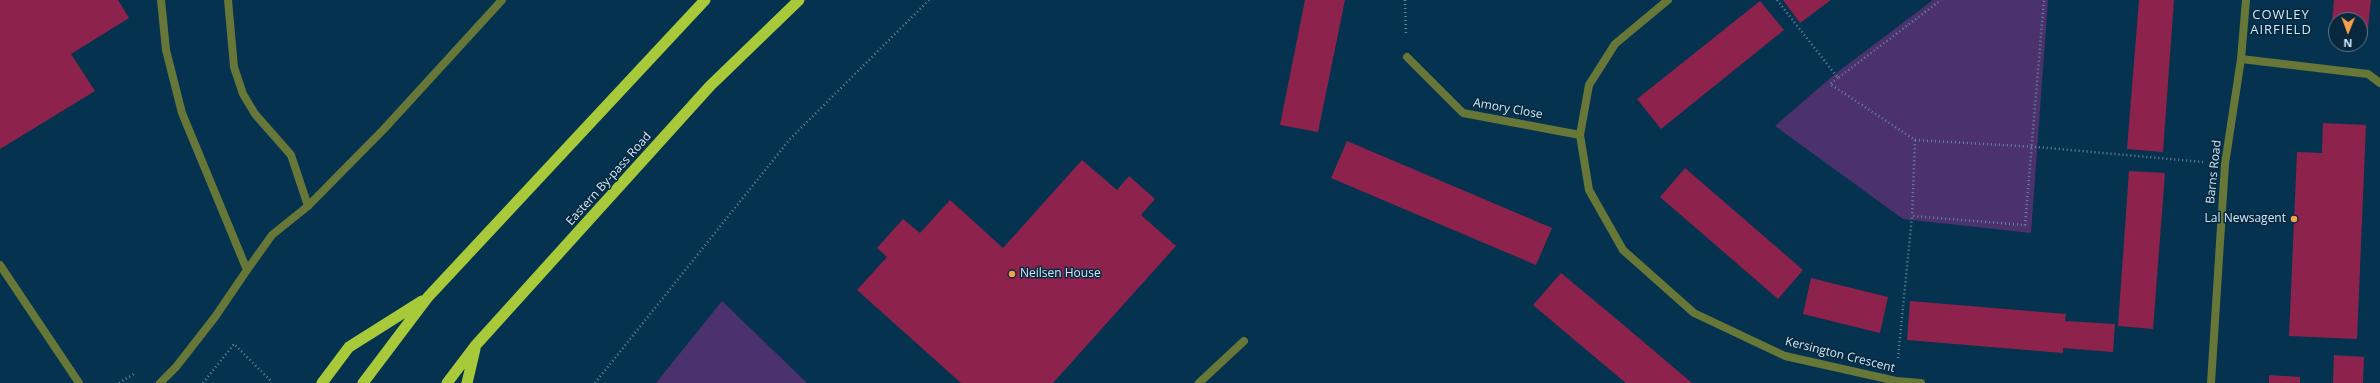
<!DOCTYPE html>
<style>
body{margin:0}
#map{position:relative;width:2380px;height:383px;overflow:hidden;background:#05324e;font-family:"Open Sans",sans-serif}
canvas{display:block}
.north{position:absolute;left:2328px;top:12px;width:40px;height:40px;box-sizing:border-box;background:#08283d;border:1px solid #597589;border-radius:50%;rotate:181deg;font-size:11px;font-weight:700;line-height:16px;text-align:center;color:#d3e9fb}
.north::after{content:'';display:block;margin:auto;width:14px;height:18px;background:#f8a04b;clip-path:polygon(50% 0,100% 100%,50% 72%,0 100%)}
</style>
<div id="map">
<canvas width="2380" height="383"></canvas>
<div class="north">N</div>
</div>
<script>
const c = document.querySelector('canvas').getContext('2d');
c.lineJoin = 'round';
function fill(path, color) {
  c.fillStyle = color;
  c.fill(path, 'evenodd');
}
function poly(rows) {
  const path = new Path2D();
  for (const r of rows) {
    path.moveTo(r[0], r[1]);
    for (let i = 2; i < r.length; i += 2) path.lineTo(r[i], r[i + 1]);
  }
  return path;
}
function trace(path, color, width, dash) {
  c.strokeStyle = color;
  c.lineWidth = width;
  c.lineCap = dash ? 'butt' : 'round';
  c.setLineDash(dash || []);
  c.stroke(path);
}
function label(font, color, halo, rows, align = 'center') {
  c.font = font + ' "Open Sans",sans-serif';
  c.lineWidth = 3;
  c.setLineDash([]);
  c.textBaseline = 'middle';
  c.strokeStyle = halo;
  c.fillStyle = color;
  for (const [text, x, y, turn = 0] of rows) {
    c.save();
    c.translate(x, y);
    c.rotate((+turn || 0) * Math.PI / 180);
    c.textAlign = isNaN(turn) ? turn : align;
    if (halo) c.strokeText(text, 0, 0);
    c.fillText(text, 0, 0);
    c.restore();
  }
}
const green = poly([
 [1933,0,2048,0,2031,233,1903,219,1775,126,1835,74],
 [722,301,807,383,656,383]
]);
const building = poly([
 [0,0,118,0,129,18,71,54,95,91,0,149],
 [1305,0,1345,0,1318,132,1280,125],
 [1783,0,1831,0,1800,23],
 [2139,0,2174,0,2163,152,2127,149],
 [2334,0,2371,0,2367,37,2360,36,2360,20,2336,20,2336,34,2331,34],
 [1760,1,1784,30,1661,129,1637,99],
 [2323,123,2366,125,2357,339,2289,336,2297,152,2322,153],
 [1347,141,1552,228,1536,265,1331,178],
 [1082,160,1117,190,1129,176,1155,199,1141,215,1176,246,1053,383,961,383,857,290,887,257,877,248,903,219,920,233,950,200,1003,248],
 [1685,168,1803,270,1778,299,1660,197],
 [2129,171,2165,173,2153,329,2118,326],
 [1561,273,1620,322,1692,383,1626,383,1621,379,1533,305],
 [1811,278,1888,297,1880,333,1803,314],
 [1910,301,2066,314,2065,321,2115,324,2113,352,2063,348,2063,353,1907,340],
 [2334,355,2364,357,2363,383,2333,383],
 [2269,375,2300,377,2300,383,2269,383]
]);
const path = poly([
 [1405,0,1406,36],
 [1777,0,1838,78,1941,0],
 [1838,78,1830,84,1915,140,1912,216],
 [1915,140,2037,147,2203,162],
 [1898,358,1912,216,2025,225,2044,0],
 [119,383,134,374],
 [203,383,234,344,272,382],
 [595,383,790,139,929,0]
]);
const service = poly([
 [161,0,166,50,182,113,247,270,272,235,308,206,384,129,502,0],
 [228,0,234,67,243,94,255,114,291,155,308,206],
 [2241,59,2368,74,2380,83],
 [0,265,79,383],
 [160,383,176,367,215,317,247,270],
 [1199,383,1244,341]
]);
const minor = poly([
 [1668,0,1615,44,1589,85,1580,135,1589,190,1623,250,1694,313,1785,356,1896,381,1921,383],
 [1407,57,1463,113,1580,135]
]);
const tertiary = poly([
 [2211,383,2225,164,2241,59,2246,0]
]);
const trunk = poly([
 [322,383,349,347,422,301],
 [363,383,428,297,705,0],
 [447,383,475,346,710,86,799,0],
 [467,383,475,349]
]);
const markers = [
 [2294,219,4,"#f8a04b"],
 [1012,274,4,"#f8a04b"]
];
const streetNames = [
 ["Amory Close",1508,109,10],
 ["Barns Road",2214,172,-84],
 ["Eastern By-pass Road",609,179,-48],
 ["Kersington Crescent",1840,355,14]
];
const poiNames = [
 ["Lal Newsagent",2286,219],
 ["Neilsen House",1020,274,"left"]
];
const neighbourhoodNames = [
 ["COWLEY",2281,15],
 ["AIRFIELD",2281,30]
];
fill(green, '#4c326d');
fill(building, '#8d234c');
trace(path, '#66889f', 2.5, [1, 3]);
trace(service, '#667737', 8);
trace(minor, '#667737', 8);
trace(tertiary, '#667737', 8);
trace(trunk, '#a8ca3a', 11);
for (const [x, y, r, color] of markers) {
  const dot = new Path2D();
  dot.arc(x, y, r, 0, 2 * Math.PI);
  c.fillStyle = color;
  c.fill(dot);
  trace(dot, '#08283d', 1.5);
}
label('12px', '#d3e9fb', '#08283d', streetNames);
label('12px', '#d3e9fb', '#08283d', poiNames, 'right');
c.letterSpacing = '1px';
label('13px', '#d3e9fb', '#08283d', neighbourhoodNames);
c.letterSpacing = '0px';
</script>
